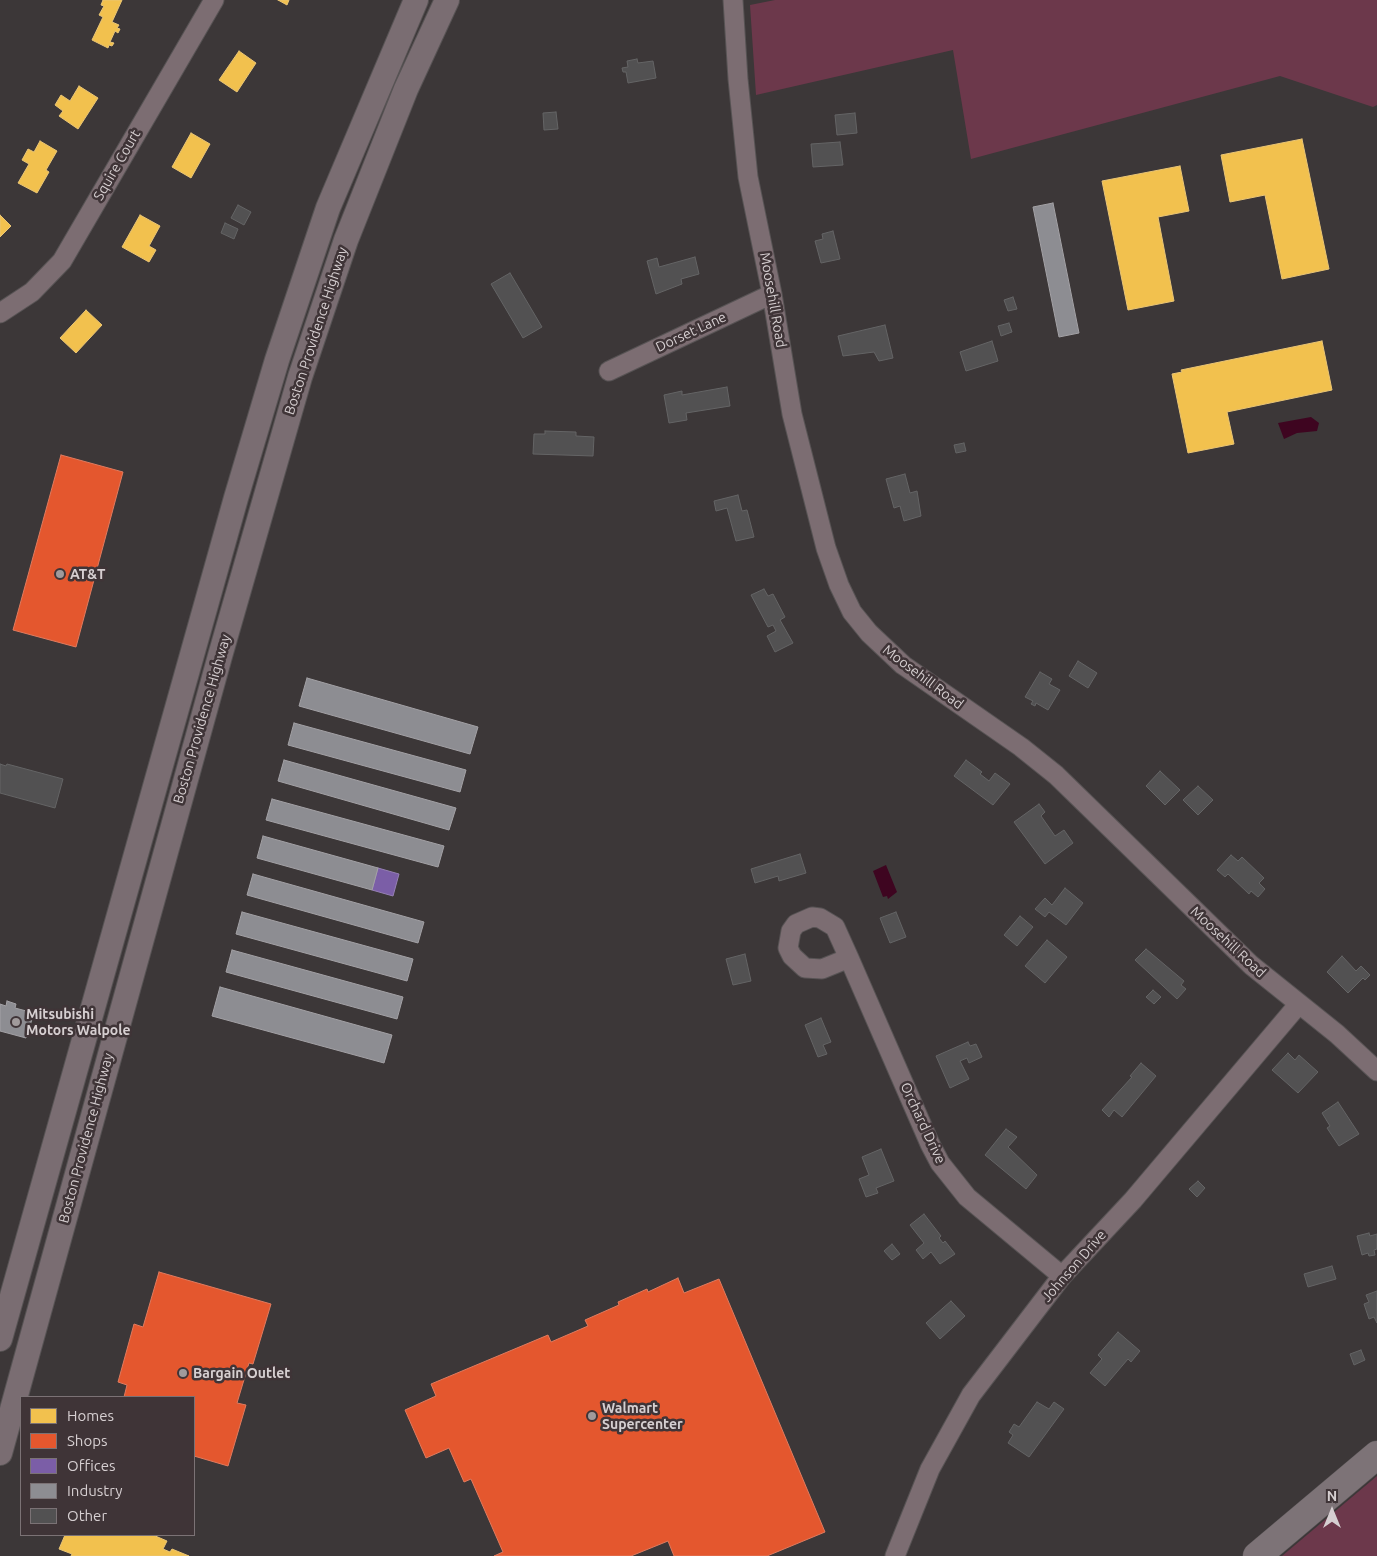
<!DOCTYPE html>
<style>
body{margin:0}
#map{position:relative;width:1377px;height:1556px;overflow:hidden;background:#3c3738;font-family:Ubuntu,sans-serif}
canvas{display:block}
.legend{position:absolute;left:20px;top:1396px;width:175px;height:140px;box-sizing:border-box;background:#3f3437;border:1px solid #7b7275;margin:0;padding:6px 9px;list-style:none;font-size:15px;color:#d6cfd1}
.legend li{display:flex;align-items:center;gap:10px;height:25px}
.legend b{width:25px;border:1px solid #7b7275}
.north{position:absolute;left:1307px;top:1486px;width:50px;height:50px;-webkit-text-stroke:4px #3f3437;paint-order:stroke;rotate:0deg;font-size:14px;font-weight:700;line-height:20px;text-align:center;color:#d6cfd1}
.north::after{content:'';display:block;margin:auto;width:18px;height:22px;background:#d6cfd1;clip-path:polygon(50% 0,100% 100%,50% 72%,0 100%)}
</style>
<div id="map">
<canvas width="1377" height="1556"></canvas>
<ul class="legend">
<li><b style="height:14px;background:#f2c14e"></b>Homes</li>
<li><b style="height:14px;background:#e4572e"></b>Shops</li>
<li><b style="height:14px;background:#7b5ea7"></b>Offices</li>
<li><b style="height:14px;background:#8d8d92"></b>Industry</li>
<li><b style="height:14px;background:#525152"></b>Other</li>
</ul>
<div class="north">N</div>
</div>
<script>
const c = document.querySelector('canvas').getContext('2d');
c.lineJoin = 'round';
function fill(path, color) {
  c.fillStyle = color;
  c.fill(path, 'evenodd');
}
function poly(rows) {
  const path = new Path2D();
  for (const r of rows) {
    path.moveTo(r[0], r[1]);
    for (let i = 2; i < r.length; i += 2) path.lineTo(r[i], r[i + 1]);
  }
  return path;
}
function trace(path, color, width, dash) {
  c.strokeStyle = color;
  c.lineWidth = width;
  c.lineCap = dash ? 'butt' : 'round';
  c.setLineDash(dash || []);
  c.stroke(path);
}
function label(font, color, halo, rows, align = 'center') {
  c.font = font + ' Ubuntu,sans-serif';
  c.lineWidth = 5;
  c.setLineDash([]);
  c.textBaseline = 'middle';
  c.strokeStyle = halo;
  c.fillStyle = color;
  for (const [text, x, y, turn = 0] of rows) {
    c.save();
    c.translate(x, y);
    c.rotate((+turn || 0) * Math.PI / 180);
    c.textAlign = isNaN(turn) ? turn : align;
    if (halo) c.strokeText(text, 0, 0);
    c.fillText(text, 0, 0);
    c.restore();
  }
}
const green = poly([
 [775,0,1377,0,1377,105,1373,107,1280,76,971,159,953,50,756,95,750,5],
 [1377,1476,1377,1556,1282,1556]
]);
const water = poly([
 [1311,417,1319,423,1317,431,1297,433,1284,439,1278,423],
 [886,865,897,892,888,899,887,896,883,897,873,871]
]);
const homes = poly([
 [103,0,122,0,112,22,119,25,117,28,120,29,118,33,115,31,110,42,114,43,112,46,109,45,108,48,92,40,103,17,99,15,104,6,101,5,103,0],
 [278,0,289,0,287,5,278,0],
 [239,51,256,63,237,92,219,80,239,51],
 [79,86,98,98,78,129,59,116,63,111,55,105,61,95,70,101,79,86],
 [191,133,210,144,191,178,172,167,191,133],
 [1302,139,1329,269,1282,279,1265,195,1230,202,1221,155,1302,139],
 [40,141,57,151,46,170,49,172,37,193,18,183,29,164,22,160,28,149,34,152,40,141],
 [1180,166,1189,211,1158,217,1174,301,1128,310,1102,181,1180,166],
 [0,215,11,226,0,237,0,215],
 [140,215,160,226,149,246,156,250,149,262,122,247,140,215],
 [86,310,102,325,76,353,60,338,86,310],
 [1322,341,1332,390,1227,412,1234,444,1188,453,1172,374,1182,372,1181,370,1322,341],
 [65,1535,153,1535,167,1541,163,1549,170,1552,172,1549,189,1556,71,1556,72,1554,59,1549,65,1535]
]);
const shops = poly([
 [61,455,123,472,76,647,13,630,61,455],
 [159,1272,271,1304,253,1364,249,1363,237,1403,246,1405,228,1466,194,1456,194,1397,124,1397,127,1385,118,1382,134,1324,143,1327,159,1272],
 [678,1278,684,1293,719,1279,825,1532,767,1556,674,1556,668,1541,631,1556,494,1556,503,1552,471,1479,464,1482,449,1448,426,1458,405,1410,436,1396,431,1384,548,1335,551,1342,588,1326,585,1320,619,1305,618,1302,647,1289,648,1292,678,1278]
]);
const offices = poly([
 [378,868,399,874,393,896,372,890,378,868]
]);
const industry = poly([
 [1053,203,1079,333,1059,337,1033,207,1053,203],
 [307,678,478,727,470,754,299,706,307,678],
 [294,723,466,770,460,792,288,745,294,723],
 [284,760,456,808,449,830,278,781,284,760],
 [272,799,444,846,438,867,266,820,272,799],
 [263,836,378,868,372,890,257,858,263,836],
 [253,874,424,922,418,943,247,895,253,874],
 [242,912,413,959,407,981,236,934,242,912],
 [232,950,403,997,397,1019,226,972,232,950],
 [220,987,392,1035,384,1063,212,1016,220,987],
 [7,1001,16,1004,15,1008,34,1013,26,1038,0,1031,0,1004,6,1006,7,1001]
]);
const building = poly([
 [637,59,638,63,653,61,656,78,628,83,626,72,623,72,622,68,628,67,627,61,637,59],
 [556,112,558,129,544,130,543,113,556,112],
 [855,113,857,133,837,135,835,115,855,113],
 [840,142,843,165,813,167,811,144,840,142],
 [238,205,251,212,244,225,231,218,238,205],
 [225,223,238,229,234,239,221,233,225,223],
 [833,231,840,259,821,263,815,241,823,239,822,234,833,231],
 [695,257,699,274,681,279,682,284,656,294,647,261,657,258,659,267,695,257],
 [510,273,542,327,523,338,491,284,510,273],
 [1013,297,1017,309,1008,311,1004,300,1013,297],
 [1009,323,1012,332,1001,336,998,326,1009,323],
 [885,325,893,358,879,361,874,352,843,356,838,336,885,325],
 [992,341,998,361,966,371,960,352,992,341],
 [727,387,730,406,686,413,687,420,669,423,664,395,682,391,682,395,727,387],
 [545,431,576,432,576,436,594,437,593,456,533,454,534,434,545,434,545,431],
 [964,443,966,451,956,453,954,445,964,443],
 [905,474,910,493,917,491,921,516,904,521,900,506,894,508,886,479,905,474],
 [738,495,742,511,747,510,754,537,736,541,727,508,716,511,714,501,738,495],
 [764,589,768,596,773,594,785,617,780,620,793,643,775,652,767,636,776,631,773,625,768,627,751,595,764,589],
 [1078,661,1097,673,1088,688,1069,676,1078,661],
 [1040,672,1052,679,1049,684,1060,690,1048,710,1036,703,1035,706,1031,704,1033,701,1025,697,1040,672],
 [966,760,982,772,980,774,989,781,995,773,1010,784,993,805,954,776,966,760],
 [0,764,6,766,7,764,63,779,55,808,0,793,0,764],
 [1160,771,1180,790,1165,805,1146,786,1160,771],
 [1198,786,1213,800,1198,815,1183,800,1198,786],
 [1039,804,1045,812,1041,816,1055,836,1064,830,1073,843,1045,864,1014,822,1039,804],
 [800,854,806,873,779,881,778,876,755,883,751,869,800,854],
 [1231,855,1238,861,1242,857,1264,878,1259,883,1265,889,1258,897,1251,891,1249,894,1228,874,1225,877,1217,870,1231,855],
 [1065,888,1083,903,1066,925,1049,912,1045,917,1035,909,1045,898,1052,905,1065,888],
 [896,912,906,937,890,943,880,918,896,912],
 [1020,916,1033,927,1017,946,1004,935,1020,916],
 [1047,940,1067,957,1045,983,1025,966,1047,940],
 [1146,949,1184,981,1181,985,1186,989,1177,999,1135,960,1146,949],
 [745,954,751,981,733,985,726,959,745,954],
 [1342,956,1356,971,1361,966,1370,975,1365,980,1363,978,1348,993,1327,972,1342,956],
 [1153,990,1161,997,1154,1004,1146,997,1153,990],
 [821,1018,831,1042,823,1045,827,1054,818,1057,805,1025,821,1018],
 [968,1042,970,1046,976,1044,982,1057,969,1063,967,1058,960,1061,969,1079,950,1088,936,1056,968,1042],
 [1288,1053,1295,1060,1299,1055,1318,1072,1298,1093,1272,1070,1288,1053],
 [1141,1063,1156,1076,1122,1117,1114,1110,1109,1117,1102,1110,1132,1077,1130,1076,1141,1063],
 [1338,1102,1359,1134,1339,1146,1327,1128,1330,1126,1322,1113,1338,1102],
 [1006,1129,1017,1137,1008,1147,1037,1175,1026,1189,985,1155,1006,1129],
 [881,1149,894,1181,876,1188,878,1193,866,1197,859,1179,869,1175,862,1157,881,1149],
 [1198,1181,1205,1188,1197,1197,1189,1189,1198,1181],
 [924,1214,941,1236,939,1238,943,1243,945,1241,955,1254,940,1264,931,1252,923,1259,916,1250,924,1243,910,1225,924,1214],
 [1369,1233,1370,1236,1377,1234,1377,1249,1374,1250,1375,1255,1369,1256,1368,1253,1362,1255,1357,1236,1369,1233],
 [892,1244,900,1254,892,1260,884,1251,892,1244],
 [1332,1266,1336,1279,1308,1287,1304,1274,1332,1266],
 [1377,1291,1377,1323,1374,1317,1369,1319,1364,1304,1369,1302,1366,1295,1377,1291],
 [951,1301,965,1316,940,1339,926,1323,951,1301],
 [1118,1332,1140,1351,1131,1362,1128,1359,1105,1386,1090,1373,1102,1359,1098,1355,1118,1332],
 [1361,1350,1365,1360,1354,1365,1350,1354,1361,1350],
 [1037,1402,1049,1409,1054,1402,1064,1409,1029,1457,1008,1443,1013,1435,1009,1432,1014,1424,1019,1427,1037,1402]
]);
const minor = poly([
 [733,0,738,79,748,177,772,294,792,414,826,548,839,585,852,612,869,633,903,665,1021,747,1056,775,1251,965,1337,1034,1377,1071],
 [0,313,32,292,62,261,214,0],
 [609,371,772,294],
 [849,958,822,969,805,968,792,956,788,948,791,931,796,924,812,917,820,918,835,927,849,958,930,1144,940,1163,967,1197,1062,1276],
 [895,1556,930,1469,971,1395,1062,1276,1133,1200,1298,1005]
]);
const major = poly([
 [0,1339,236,498,277,360,328,208,416,0],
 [0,1453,220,656,300,377,346,240,406,89,447,0]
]);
const highway = poly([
 [1257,1556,1377,1455]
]);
const markers = [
 [60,574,5,"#a09a9b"],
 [16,1022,5,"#a09a9b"],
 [183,1373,5,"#a09a9b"],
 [592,1416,5,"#a09a9b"]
];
const streetNames = [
 ["Squire Court",117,165,-60],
 ["Moosehill Road",773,300,80],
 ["Boston Providence Highway",316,331,-72],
 ["Dorset Lane",691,332,-25],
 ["Moosehill Road",923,677,37],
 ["Boston Providence Highway",202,719,-74],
 ["Moosehill Road",1228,942,43],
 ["Orchard Drive",923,1123,65],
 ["Boston Providence Highway",86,1138,-75],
 ["Johnson Drive",1074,1266,-49]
];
const poiNames = [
 ["AT&T",70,574],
 ["Mitsubishi",26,1014],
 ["Motors Walpole",26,1030],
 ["Bargain Outlet",193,1373],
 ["Walmart",602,1408],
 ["Supercenter",602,1424]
];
fill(green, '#6c384b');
fill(water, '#3e0520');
fill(homes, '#f2c14e');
trace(homes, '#eac575', 1);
fill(shops, '#e4572e');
trace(shops, '#e07b5f', 1);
fill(offices, '#7b5ea7');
trace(offices, '#9680b4', 1);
fill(industry, '#8d8d92');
trace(industry, '#a3a1a5', 1);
fill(building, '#525152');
trace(building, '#646465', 1);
trace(minor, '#575354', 21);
trace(major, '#575354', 26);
trace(highway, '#575354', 29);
trace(minor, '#7c6d72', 19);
trace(major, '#7a6d72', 24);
trace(highway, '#7d7377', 28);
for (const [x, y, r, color] of markers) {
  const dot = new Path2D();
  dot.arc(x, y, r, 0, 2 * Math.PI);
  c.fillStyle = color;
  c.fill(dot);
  trace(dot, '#3f3437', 2);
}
label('14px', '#d6cfd1', '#3f3437', streetNames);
label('bold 14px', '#d6cfd1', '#3f3437', poiNames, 'left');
</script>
